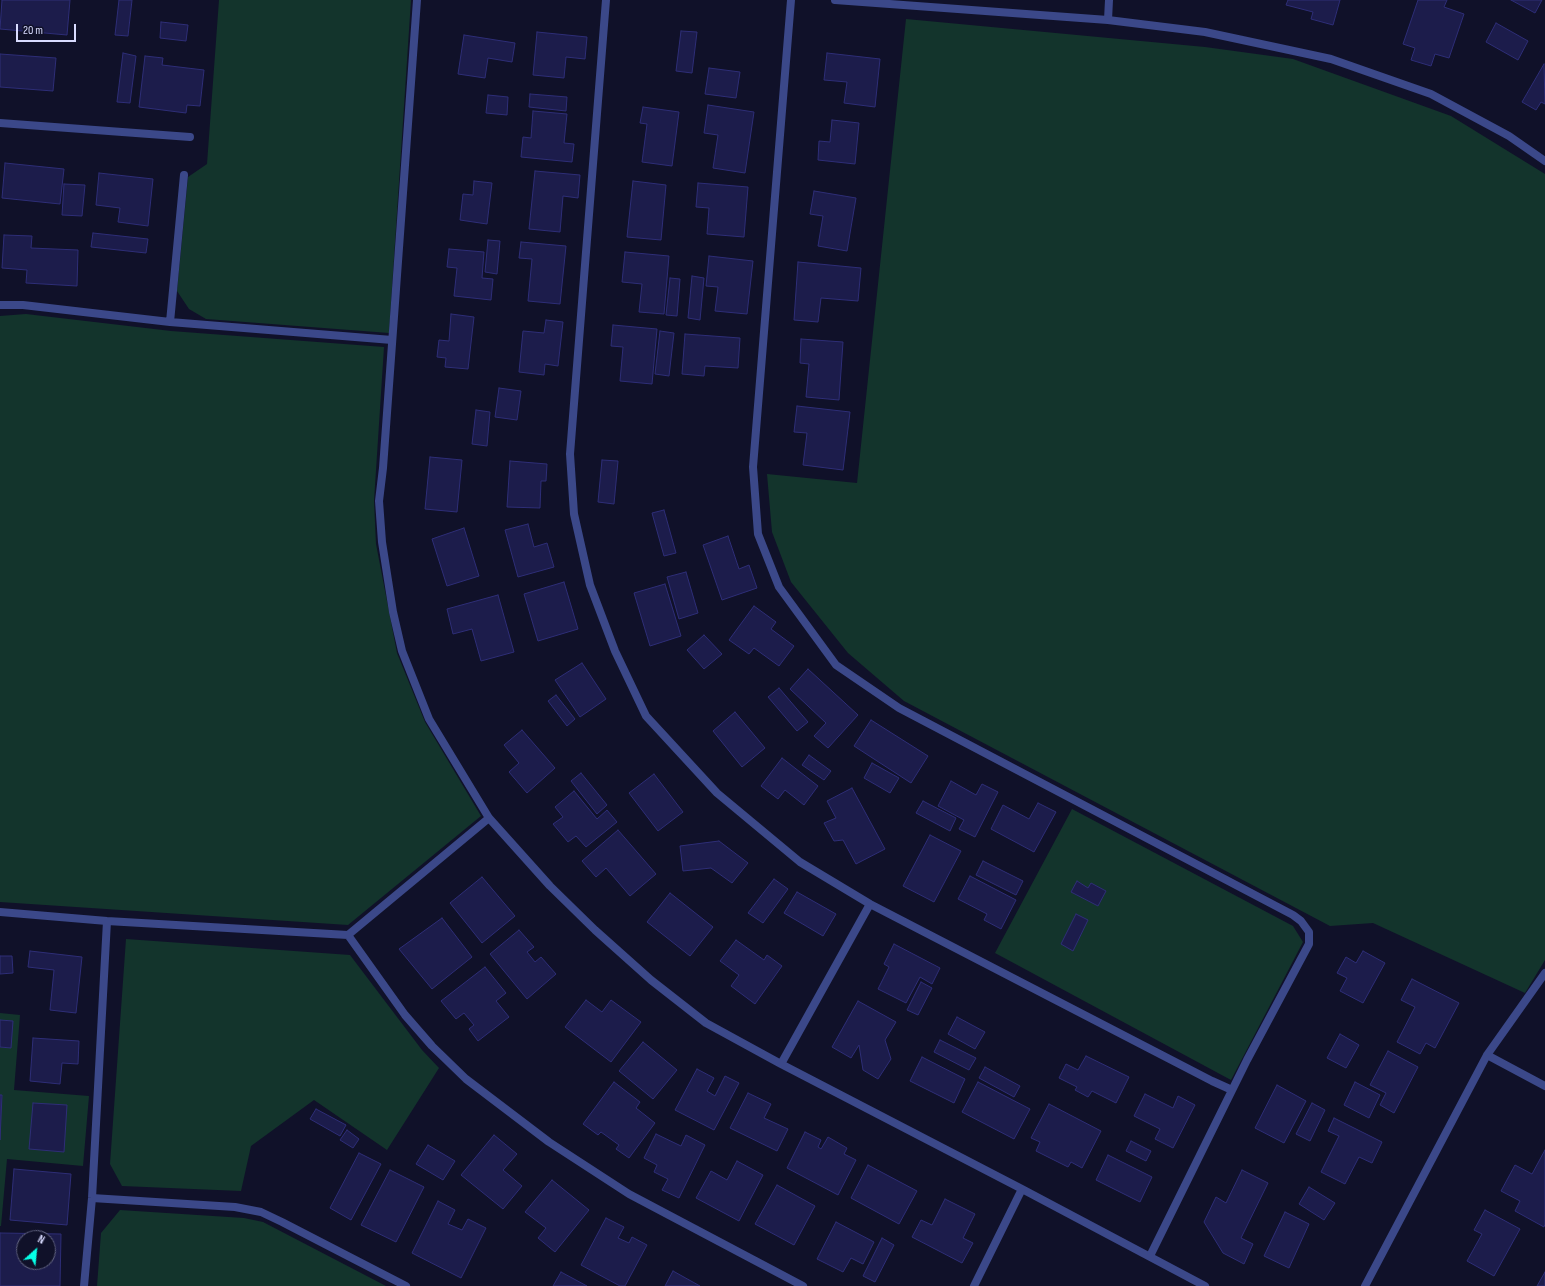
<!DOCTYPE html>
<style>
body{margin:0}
#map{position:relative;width:1545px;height:1286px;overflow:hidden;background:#101129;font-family:"Sofia Sans Condensed",sans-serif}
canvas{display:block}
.north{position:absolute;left:16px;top:1230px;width:40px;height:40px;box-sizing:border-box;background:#101129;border:1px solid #60627f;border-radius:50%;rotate:27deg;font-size:11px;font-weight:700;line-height:16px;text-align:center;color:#d9dcff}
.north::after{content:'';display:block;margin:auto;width:14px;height:18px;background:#05ffe6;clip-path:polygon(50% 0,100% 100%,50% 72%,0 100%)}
.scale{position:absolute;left:16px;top:24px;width:60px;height:18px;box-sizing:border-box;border:2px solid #d9dcff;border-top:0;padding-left:5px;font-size:12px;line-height:14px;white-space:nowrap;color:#d9dcff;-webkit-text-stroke:3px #101129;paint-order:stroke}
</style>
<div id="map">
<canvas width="1545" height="1286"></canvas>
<div class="north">N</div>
<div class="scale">20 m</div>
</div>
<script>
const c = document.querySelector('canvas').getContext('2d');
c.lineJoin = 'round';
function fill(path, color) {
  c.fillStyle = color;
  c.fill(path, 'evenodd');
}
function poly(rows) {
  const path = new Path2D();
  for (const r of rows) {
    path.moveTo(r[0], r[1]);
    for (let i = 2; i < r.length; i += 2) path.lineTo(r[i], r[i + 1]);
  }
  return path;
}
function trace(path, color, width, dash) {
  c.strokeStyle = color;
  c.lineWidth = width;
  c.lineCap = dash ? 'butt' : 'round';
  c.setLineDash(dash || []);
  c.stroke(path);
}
const green = poly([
 [219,0,411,0,389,333,206,319,189,309,177,291,188,177,207,164],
 [906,19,1205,47,1293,59,1451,116,1545,174,1545,960,1525,993,1373,923,1330,926,904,701,848,653,791,582,772,532,767,474,857,483],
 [26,314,171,331,384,347,374,501,376,544,397,653,425,722,481,816,348,925,0,902,0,316],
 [1072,809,1293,926,1303,942,1231,1080,995,953],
 [126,939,350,955,422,1050,439,1068,387,1150,314,1100,251,1146,241,1191,122,1186,110,1164],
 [0,1013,20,1015,14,1090,89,1096,83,1166,7,1159,1,1226,0,1226],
 [120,1210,244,1218,263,1222,386,1286,97,1286,101,1233]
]);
const building = poly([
 [2,0,70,0,67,35,0,29,2,0],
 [119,0,132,0,128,36,115,35,119,0],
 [1288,0,1340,0,1333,25,1311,19,1313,12,1286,5,1288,0],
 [1418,0,1447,0,1444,7,1464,14,1449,58,1435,54,1431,66,1411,60,1415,48,1403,44,1418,0],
 [1511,0,1542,0,1535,13,1511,0],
 [161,22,188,25,186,41,160,38,161,22],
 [1496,23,1528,41,1518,60,1486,42,1496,23],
 [681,31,697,32,692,73,676,71,681,31],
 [537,32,587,37,585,59,566,57,564,78,533,75,537,32],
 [464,35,515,43,512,62,488,58,485,78,458,74,464,35],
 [123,53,136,56,130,103,117,102,123,53],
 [827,53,880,59,875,107,844,103,847,82,824,80,827,53],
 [0,54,56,58,53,91,0,87,0,54],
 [145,56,163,58,162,65,204,70,200,106,187,105,186,113,139,107,145,56],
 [1544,64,1545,104,1541,102,1536,110,1522,102,1544,64],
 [709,68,740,72,736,98,705,94,709,68],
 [530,94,567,97,566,111,529,107,530,94],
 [488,95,508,97,507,115,486,113,488,95],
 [708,105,754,112,745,173,713,168,718,135,704,133,708,105],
 [643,107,679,112,672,166,642,162,647,124,640,123,643,107],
 [533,111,567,114,564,143,574,144,572,162,521,157,523,137,531,138,533,111],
 [832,120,859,123,855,164,818,160,819,141,830,142,832,120],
 [5,163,64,169,60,204,2,198,5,163],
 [535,171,580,175,578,198,563,196,560,232,529,229,535,171],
 [99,173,153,179,148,226,118,222,120,208,96,205,99,173],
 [474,181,492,183,487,224,460,220,463,194,473,195,474,181],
 [633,181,666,185,661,240,627,237,633,181],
 [698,183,748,187,744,237,707,234,709,208,696,207,698,183],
 [64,184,85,185,82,216,62,215,64,184],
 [814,191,856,198,847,251,818,246,823,216,810,214,814,191],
 [93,233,148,239,146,253,91,247,93,233],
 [4,235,32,236,31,248,78,250,77,286,26,283,27,270,2,268,4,235],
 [488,240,500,241,497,274,485,272,488,240],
 [521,242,566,246,560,304,528,301,532,259,519,258,521,242],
 [449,249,484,252,482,278,493,279,491,300,454,296,457,268,447,267,449,249],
 [625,252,669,256,664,314,639,312,642,284,622,282,625,252],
 [709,256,753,261,747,314,715,311,718,287,706,286,709,256],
 [798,262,861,268,858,301,821,298,818,322,794,320,798,262],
 [692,276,704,278,700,320,688,318,692,276],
 [670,278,680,279,677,316,666,315,670,278],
 [451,314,474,317,468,369,445,367,446,358,437,357,439,340,449,341,451,314],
 [546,320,563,322,558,366,545,364,544,375,519,372,523,331,544,333,546,320],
 [613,325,657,329,652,384,620,381,623,347,611,346,613,325],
 [660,331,674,333,669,376,655,374,660,331],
 [685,334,740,338,738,368,705,366,704,376,682,374,685,334],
 [801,339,843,342,839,400,806,397,809,364,800,363,801,339],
 [499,388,521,391,517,420,495,417,499,388],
 [797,406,850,412,843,470,803,465,807,433,794,432,797,406],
 [476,410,490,412,487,446,472,444,476,410],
 [430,457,462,460,457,512,425,509,430,457],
 [602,460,618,461,614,504,598,502,602,460],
 [510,461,547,464,546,481,541,481,540,508,507,507,510,461],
 [664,510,676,553,664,556,652,513,664,510],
 [528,524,534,547,547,543,554,567,518,577,505,530,528,524],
 [464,528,479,576,447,586,432,539,464,528],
 [728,536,739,569,749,565,757,588,722,600,703,545,728,536],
 [686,572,698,613,679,619,667,577,686,572],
 [564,582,578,629,538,641,524,594,564,582],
 [665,584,681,636,650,646,634,593,665,584],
 [498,595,514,652,481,661,472,629,453,634,447,609,498,595],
 [754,606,776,622,771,629,794,646,779,666,754,648,749,654,729,640,754,606],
 [704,635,722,654,704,669,687,650,704,635],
 [582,663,606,699,580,717,555,680,582,663],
 [808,669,858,715,828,748,814,736,826,723,790,689,808,669],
 [779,688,808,722,797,731,768,697,779,688],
 [556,695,575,719,567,726,548,701,556,695],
 [735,712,765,748,742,767,713,731,735,712],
 [871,720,928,756,911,783,854,746,871,720],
 [522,730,555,768,527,793,509,772,519,763,504,745,522,730],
 [809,755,831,771,824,780,802,765,809,755],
 [782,758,818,786,804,805,785,790,778,799,761,786,782,758],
 [872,763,899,778,890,793,864,778,872,763],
 [581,773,607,805,597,814,571,781,581,773],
 [654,774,683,812,658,831,629,793,654,774],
 [951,781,976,795,982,784,998,792,975,837,959,829,964,820,938,806,951,781],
 [852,788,885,849,856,864,843,840,834,841,824,823,836,818,827,801,852,788],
 [574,791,597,819,607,810,617,822,586,847,576,836,568,842,553,824,563,817,555,807,574,791],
 [923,801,956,818,950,831,916,813,923,801],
 [1038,803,1056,812,1034,852,991,829,1003,805,1029,819,1038,803],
 [618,830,656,874,630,896,606,868,596,877,582,861,618,830],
 [930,835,961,851,934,902,903,886,930,835],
 [719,841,748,863,732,883,711,868,683,871,680,846,719,841],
 [983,861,1023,881,1016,895,976,875,983,861],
 [970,876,1016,900,1001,929,984,920,987,914,958,899,970,876],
 [482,877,515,916,482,943,450,903,482,877],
 [774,879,788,889,763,923,748,913,774,879],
 [1077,881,1088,888,1091,883,1106,891,1098,906,1071,892,1077,881],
 [797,892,836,914,823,936,784,913,797,892],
 [670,893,713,927,690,956,647,922,670,893],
 [1076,914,1088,920,1073,951,1061,944,1076,914],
 [442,918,472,957,432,989,399,949,442,918],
 [519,930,534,947,527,952,535,962,541,957,556,974,527,999,490,954,519,930],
 [736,940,764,960,767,955,782,966,755,1004,731,986,739,975,720,961,736,940],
 [894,944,940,968,932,984,920,977,906,1003,878,989,889,967,884,964,894,944],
 [30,951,82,957,76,1013,50,1010,54,970,28,967,30,951],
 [1363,951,1385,963,1363,1003,1340,991,1347,978,1337,973,1346,957,1356,963,1363,951],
 [0,956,12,956,13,973,0,974,0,956],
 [485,967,506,993,496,1001,509,1017,478,1041,469,1029,474,1025,464,1013,456,1019,441,1001,485,967],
 [1412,979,1459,1003,1435,1048,1426,1043,1420,1054,1397,1042,1415,1007,1401,1000,1412,979],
 [921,982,932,988,918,1015,907,1010,921,982],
 [586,1000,602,1012,611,1000,641,1022,611,1062,565,1027,586,1000],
 [858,1001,896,1022,885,1040,891,1059,878,1079,863,1070,859,1045,851,1058,832,1047,858,1001],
 [957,1017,985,1032,975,1049,948,1034,957,1017],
 [0,1020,13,1021,11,1048,0,1047,0,1020],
 [1340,1034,1359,1045,1346,1068,1327,1058,1340,1034],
 [33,1038,79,1041,78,1064,62,1063,60,1084,30,1081,33,1038],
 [940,1040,976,1058,969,1070,934,1052,940,1040],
 [643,1042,677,1070,653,1099,619,1071,643,1042],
 [1388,1051,1418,1067,1394,1113,1380,1105,1386,1093,1370,1085,1388,1051],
 [1086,1056,1129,1077,1116,1103,1092,1091,1088,1097,1075,1090,1077,1087,1059,1078,1066,1064,1078,1070,1086,1056],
 [922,1057,965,1079,954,1103,910,1081,922,1057],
 [985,1067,1020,1086,1014,1097,979,1078,985,1067],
 [697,1069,714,1078,707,1091,715,1096,725,1076,739,1083,714,1130,675,1110,697,1069],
 [614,1082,640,1102,636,1108,655,1123,629,1158,616,1149,619,1145,601,1132,598,1135,583,1124,614,1082],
 [978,1082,1030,1109,1014,1139,962,1112,978,1082],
 [1355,1082,1380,1095,1369,1118,1344,1105,1355,1082],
 [1277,1085,1306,1101,1284,1143,1255,1128,1277,1085],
 [748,1093,771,1104,764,1118,788,1129,777,1151,730,1128,748,1093],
 [1145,1094,1173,1108,1178,1096,1195,1105,1173,1148,1155,1139,1160,1129,1134,1116,1145,1094],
 [0,1095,2,1095,0,1140,0,1095],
 [33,1103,67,1105,64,1152,29,1149,33,1103],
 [1312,1103,1325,1110,1310,1141,1296,1134,1312,1103],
 [1049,1104,1101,1131,1082,1168,1071,1162,1068,1167,1036,1151,1040,1142,1031,1138,1049,1104],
 [316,1109,346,1125,340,1136,310,1119,316,1109],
 [1334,1118,1382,1142,1372,1163,1359,1157,1345,1184,1321,1172,1339,1136,1328,1131,1334,1118],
 [347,1130,359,1139,353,1148,340,1140,347,1130],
 [805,1132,821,1140,818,1147,821,1149,828,1137,847,1148,844,1154,856,1160,838,1195,787,1168,805,1132],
 [656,1134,681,1146,686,1135,705,1145,679,1198,662,1190,668,1179,654,1172,657,1165,644,1158,656,1134],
 [494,1135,517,1154,503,1170,522,1186,503,1209,461,1175,494,1135],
 [1131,1141,1151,1151,1146,1161,1126,1151,1131,1141],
 [428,1145,455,1161,443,1180,416,1164,428,1145],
 [1545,1150,1545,1224,1544,1227,1515,1211,1520,1201,1501,1191,1515,1165,1532,1174,1545,1150],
 [359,1153,381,1164,351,1220,330,1208,359,1153],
 [1108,1155,1152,1177,1140,1202,1096,1180,1108,1155],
 [737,1161,763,1175,739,1221,696,1198,711,1171,727,1180,737,1161],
 [868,1165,917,1191,899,1224,851,1198,868,1165],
 [14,1169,71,1174,67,1225,10,1220,14,1169],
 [390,1170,424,1187,396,1242,361,1225,390,1170],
 [1242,1170,1268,1183,1241,1238,1253,1244,1244,1264,1223,1253,1204,1222,1216,1197,1226,1203,1242,1170],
 [552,1180,589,1210,555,1252,538,1238,546,1228,525,1212,552,1180],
 [777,1185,815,1206,794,1245,755,1224,777,1185],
 [1309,1187,1335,1203,1324,1220,1299,1204,1309,1187],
 [945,1199,975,1214,963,1238,973,1243,962,1263,912,1237,921,1220,932,1225,945,1199],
 [438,1201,455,1210,448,1224,462,1230,468,1219,486,1228,461,1278,412,1253,438,1201],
 [1485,1210,1520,1229,1494,1276,1467,1261,1482,1234,1474,1230,1485,1210],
 [1285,1212,1309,1224,1289,1268,1264,1256,1285,1212],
 [606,1218,624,1227,618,1238,629,1243,632,1237,647,1245,625,1286,620,1286,581,1265,606,1218],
 [836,1222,874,1242,863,1264,851,1258,843,1272,817,1259,836,1222],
 [0,1233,61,1234,60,1286,0,1286,0,1233],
 [24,1238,48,1238,48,1262,24,1262,24,1238],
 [882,1238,894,1245,875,1282,863,1276,882,1238],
 [673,1271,700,1286,665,1286,673,1271],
 [561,1272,587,1286,553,1286,561,1272],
 [1545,1272,1545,1286,1537,1286,1545,1272]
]);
const street = poly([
 [417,0,383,468,379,501,382,542,393,612,402,651,429,719,489,818,550,886,595,930,651,980,706,1023,781,1064],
 [606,0,570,454,574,514,590,585,615,651,646,716,717,793,800,862,870,904,1212,1081,1232,1090],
 [791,0,753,467,758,534,779,587,836,665,899,708,1293,915,1301,921,1309,932,1309,944,1247,1060,1150,1256],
 [835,0,1108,20,1205,32,1331,59,1431,94,1509,136,1545,161],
 [1108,20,1109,0],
 [0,123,190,137],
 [0,305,23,305,170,322,392,340],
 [170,322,184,175],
 [870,904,781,1064,1022,1189,1205,1286],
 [0,912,107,921,348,935,489,818],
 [348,935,405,1015,432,1046,466,1079,549,1142,629,1194,803,1286],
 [1487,1055,1545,1086],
 [92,1198,235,1207,261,1212,282,1222,406,1286],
 [84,1286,92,1198,107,921],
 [974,1286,1022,1189],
 [1365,1286,1487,1055,1545,973]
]);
fill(green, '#13342c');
fill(building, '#1c1c4b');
trace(building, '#2e2e77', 1);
trace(street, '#3b4889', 8);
</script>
